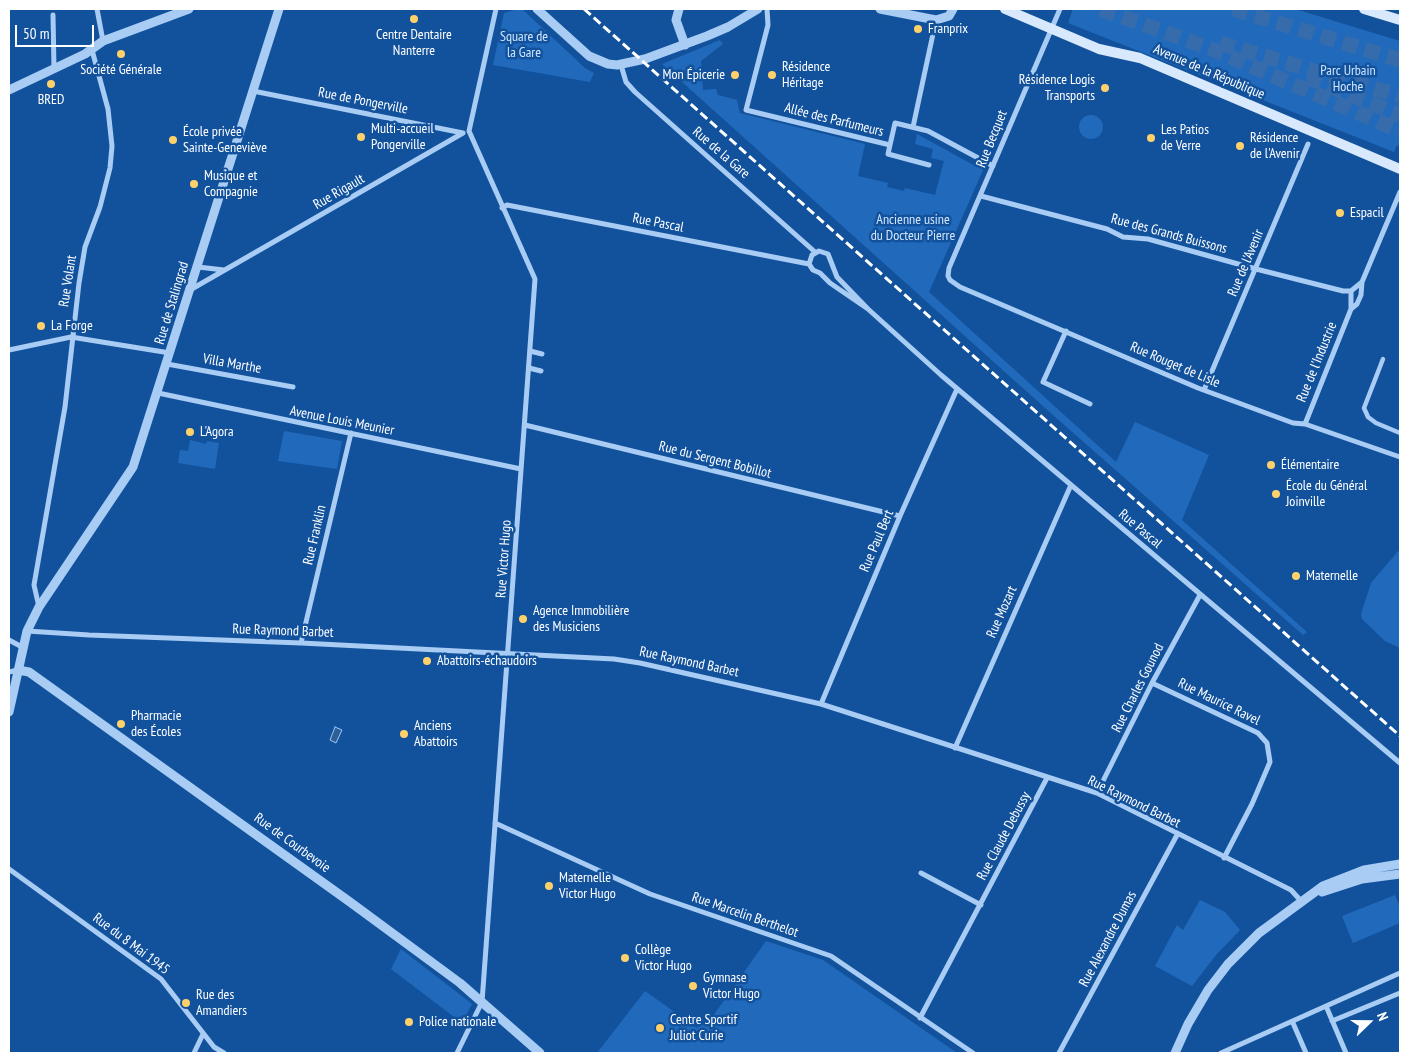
<!DOCTYPE html>
<meta charset="utf-8">
<style>
body{margin:0}
#map{position:relative;width:1409px;height:1062px;overflow:hidden;background:#12529d;font-family:"PT Sans Narrow",sans-serif}
canvas{display:block}
.frame{position:absolute;inset:0;border:10px solid #fff;pointer-events:none}
.north{position:absolute;left:1344px;top:997px;width:50px;height:50px;-webkit-text-stroke:4px #12529d;paint-order:stroke;rotate:68deg;font-size:14px;font-weight:700;line-height:20px;text-align:center;color:#fff}
.north::after{content:'';display:block;margin:auto;width:18px;height:22px;background:#fff;clip-path:polygon(50% 0,100% 100%,50% 72%,0 100%)}
.scale{position:absolute;left:15px;top:25px;width:79px;height:22px;box-sizing:border-box;border:2px solid #fff;border-top:0;padding-left:6px;font-size:15px;line-height:18px;white-space:nowrap;color:#fff;-webkit-text-stroke:4px #12529d;paint-order:stroke}
</style>
<div id="map">
<canvas width="1409" height="1062"></canvas>
<div class="frame"></div>
<div class="north">N</div>
<div class="scale">50 m</div>
</div>
<script>
const c = document.querySelector('canvas').getContext('2d');
c.lineJoin = 'round';
function fill(path, color) {
  c.fillStyle = color;
  c.fill(path, 'evenodd');
}
function poly(rows) {
  const path = new Path2D();
  for (const r of rows) {
    if (r.length === 3) {
      path.moveTo(r[0] + r[2], r[1]);
      path.arc(r[0], r[1], r[2], 0, 2 * Math.PI);
      continue;
    }
    path.moveTo(r[0], r[1]);
    for (let i = 2; i < r.length; i += 2) path.lineTo(r[i], r[i + 1]);
  }
  return path;
}
function trace(path, color, width, dash) {
  c.strokeStyle = color;
  c.lineWidth = width;
  c.lineCap = dash ? 'butt' : 'round';
  c.setLineDash(dash || []);
  c.stroke(path);
}
function label(font, color, halo, rows, align = 'center') {
  c.font = font + ' "PT Sans Narrow",sans-serif';
  c.lineWidth = 5;
  c.setLineDash([]);
  c.textBaseline = 'middle';
  c.strokeStyle = halo;
  c.fillStyle = color;
  for (const [text, x, y, turn = 0] of rows) {
    c.save();
    c.translate(x, y);
    c.rotate((+turn || 0) * Math.PI / 180);
    c.textAlign = isNaN(turn) ? turn : align;
    if (halo) c.strokeText(text, 0, 0);
    c.fillText(text, 0, 0);
    c.restore();
  }
}
const green = poly([
 [518,9,522,9,585,68,594,73,590,82,493,65,504,13],
 [1073,9,1295,9,1400,41,1400,147,1397,145,1394,152,1068,23],
 [720,40,723,44,701,61,703,90,716,89,718,95,737,100,740,113,865,144,858,176,888,183,887,187,904,191,905,188,935,195,944,161,931,158,933,149,915,144,917,134,977,167,984,168,929,292,1116,462,1135,422,1209,455,1182,520,1307,632,1303,635,1045,408,662,64],
 [1091,127,12],
 [284,431,342,441,337,469,278,461],
 [190,440,206,444,207,441,219,443,215,469,178,463,180,450,188,451],
 [1400,549,1400,648,1385,641,1362,619,1361,614,1371,583],
 [1395,895,1400,907,1400,923,1353,943,1342,916],
 [1200,900,1225,912,1240,930,1216,955,1192,986,1155,966,1177,925,1183,930],
 [766,941,823,960,957,1053,597,1053,645,991,697,1028,703,1020,708,1023],
 [401,949,472,1004,462,1023,391,969]
]);
const water = poly([
 [335,727,342,730,336,743,330,740,335,727]
]);
const motorwayTunnel = poly([
 [1101,9,1217,51,1400,131],
 [1233,9,1400,60],
 [1220,43,1400,96],
 [1307,77,1400,115]
]);
const pedestrian = poly([
 [1383,359,1364,408,1368,417,1376,423,1400,433]
]);
const minor = poly([
 [97,9,103,41],
 [767,9,768,25,746,110,890,145,895,123,928,131,993,166],
 [1060,9,949,268,948,276,950,280,960,287,1198,388,1293,423,1305,424,1400,457],
 [53,15,54,69],
 [621,65,626,82,635,92,815,252],
 [253,91,463,133],
 [913,127,936,20],
 [890,145,888,154,929,165],
 [981,196,1107,229,1123,237,1148,239,1256,269,1343,291,1351,291],
 [502,208,507,205,809,264],
 [198,267,224,270],
 [190,290,463,133],
 [868,309,830,283,820,273,813,270,809,264,812,255,819,251,828,254,837,277,868,309,941,375,1400,763],
 [1351,309,1357,304,1361,295,1362,282,1400,192],
 [1066,331,1043,382,1090,404],
 [9,350,71,337,170,353],
 [530,351,542,354],
 [167,364,293,387],
 [529,368,541,371],
 [1204,390,1308,144],
 [158,393,521,469],
 [1305,424,1351,309,1351,291,1362,282],
 [525,425,900,516],
 [39,607,34,585,65,407,79,283,85,247,100,207,110,168,112,146,108,109,92,50],
 [27,631,89,635,301,643,614,659,640,663,821,704,1097,793,1291,890,1302,902],
 [9,640,22,647],
 [301,643,351,433],
 [9,672,18,670],
 [1152,683,1258,733,1267,743,1270,762,1252,804,1224,858],
 [821,704,900,516,957,389],
 [955,748,1071,485],
 [1097,793,1152,683,1200,595],
 [495,823,650,894,831,956,973,1053],
 [9,869,161,979,214,1047,224,1053],
 [921,873,981,905],
 [1326,1006,1346,1053],
 [920,1018,1047,778],
 [1332,1021,1400,993],
 [1293,1023,1306,1053],
 [194,1053,203,1034],
 [457,1053,482,1002,535,279,469,131,496,9],
 [1059,1053,1177,835],
 [1221,1053,1400,973]
]);
const tertiary = poly([
 [537,9,589,56,608,64,617,65,645,59,707,36,728,27,758,9],
 [679,9,676,20,685,45],
 [880,9,936,20,949,16,953,9],
 [9,90,85,54,103,41,189,9],
 [18,670,29,672,350,902,460,983,540,1053],
 [9,712,27,631,39,607,133,467,279,9],
 [1322,892,1362,879,1400,874],
 [1175,1053,1188,1024,1208,990,1228,964,1259,933,1323,886,1364,870,1400,864]
]);
const secondary = poly([
 [1005,9,1099,49,1140,58,1400,169],
 [1364,9,1400,20]
]);
const rail = poly([
 [584,9,1400,736]
]);
const markers = [
 [414,19,5,"#ffd16b"],
 [918,29,5,"#ffd16b"],
 [121,54,5,"#ffd16b"],
 [735,75,5,"#ffd16b"],
 [772,75,5,"#ffd16b"],
 [51,84,5,"#ffd16b"],
 [1105,88,5,"#ffd16b"],
 [361,137,5,"#ffd16b"],
 [1151,138,5,"#ffd16b"],
 [173,140,5,"#ffd16b"],
 [1240,146,5,"#ffd16b"],
 [194,184,5,"#ffd16b"],
 [1340,213,5,"#ffd16b"],
 [41,326,5,"#ffd16b"],
 [190,432,5,"#ffd16b"],
 [1271,465,5,"#ffd16b"],
 [1276,494,5,"#ffd16b"],
 [1296,576,5,"#ffd16b"],
 [523,619,5,"#ffd16b"],
 [427,661,5,"#ffd16b"],
 [121,724,5,"#ffd16b"],
 [404,734,5,"#ffd16b"],
 [549,886,5,"#ffd16b"],
 [625,958,5,"#ffd16b"],
 [693,986,5,"#ffd16b"],
 [186,1003,5,"#ffd16b"],
 [409,1022,5,"#ffd16b"],
 [660,1028,5,"#ffd16b"]
];
const poiNames = [
 ["Franprix",928,29],
 ["Centre Dentaire",414,35,"center"],
 ["Nanterre",414,51,"center"],
 ["Résidence",782,67],
 ["Héritage",782,83],
 ["Société Générale",121,70,"center"],
 ["Mon Épicerie",725,75,"right"],
 ["Résidence Logis",1095,80,"right"],
 ["Transports",1095,96,"right"],
 ["BRED",51,100,"center"],
 ["Multi-accueil",371,129],
 ["Pongerville",371,145],
 ["Les Patios",1161,130],
 ["de Verre",1161,146],
 ["École privée",183,132],
 ["Sainte-Geneviève",183,148],
 ["Résidence",1250,138],
 ["de l'Avenir",1250,154],
 ["Musique et",204,176],
 ["Compagnie",204,192],
 ["Espacil",1350,213],
 ["La Forge",51,326],
 ["L'Agora",200,432],
 ["Élémentaire",1281,465],
 ["École du Général",1286,486],
 ["Joinville",1286,502],
 ["Maternelle",1306,576],
 ["Agence Immobilière",533,611],
 ["des Musiciens",533,627],
 ["Abattoirs-échaudoirs",437,661],
 ["Pharmacie",131,716],
 ["des Écoles",131,732],
 ["Anciens",414,726],
 ["Abattoirs",414,742],
 ["Maternelle",559,878],
 ["Victor Hugo",559,894],
 ["Collège",635,950],
 ["Victor Hugo",635,966],
 ["Gymnase",703,978],
 ["Victor Hugo",703,994],
 ["Rue des",196,995],
 ["Amandiers",196,1011],
 ["Centre Sportif",670,1020],
 ["Juliot Curie",670,1036],
 ["Police nationale",419,1022]
];
const parkNames = [
 ["Square de",524,37],
 ["la Gare",524,53],
 ["Parc Urbain",1348,71],
 ["Hoche",1348,87],
 ["Ancienne usine",913,220],
 ["du Docteur Pierre",913,236]
];
const streetNames = [
 ["Avenue de la République",1209,72,23],
 ["Rue de Pongerville",363,101,11],
 ["Allée des Parfumeurs",834,120,14],
 ["Rue Becquet",992,139,-68],
 ["Rue de la Gare",721,153,41],
 ["Rue Rigault",339,192,-30],
 ["Rue Pascal",658,223,11],
 ["Rue des Grands Buissons",1169,234,15],
 ["Rue de l'Avenir",1246,263,-67],
 ["Rue Volant",68,281,-81],
 ["Rue de Stalingrad",172,303,-73],
 ["Rue de l'Industrie",1317,362,-68],
 ["Villa Marthe",232,364,10],
 ["Rue Rouget de Lisle",1175,365,23],
 ["Avenue Louis Meunier",342,421,11],
 ["Rue du Sergent Bobillot",715,460,14],
 ["Rue Pascal",1140,529,40],
 ["Rue Franklin",315,535,-77],
 ["Rue Paul Bert",877,541,-67],
 ["Rue Victor Hugo",504,559,-86],
 ["Rue Mozart",1002,612,-66],
 ["Rue Raymond Barbet",283,631,2],
 ["Rue Raymond Barbet",689,662,12],
 ["Rue Charles Gounod",1138,688,-63],
 ["Rue Maurice Ravel",1219,702,26],
 ["Rue Raymond Barbet",1134,802,26],
 ["Rue Claude Debussy",1004,836,-62],
 ["Rue de Courbevoie",292,843,36],
 ["Rue Marcelin Berthelot",745,915,19],
 ["Rue Alexandre Dumas",1108,939,-62],
 ["Rue du 8 Mai 1945",131,944,37]
];
fill(green, '#216abb');
fill(water, '#305f96');
trace(water, '#9ac8f7', 1);
trace(motorwayTunnel, '#366cac', 15, [15, 8]);
trace(pedestrian, '#a8ccf4', 4.5);
trace(minor, '#a8ccf4', 5);
trace(tertiary, '#a8ccf4', 9);
trace(secondary, '#d8e9fd', 10);
trace(rail, '#fff', 3, [9, 4]);
for (const [x, y, r, color] of markers) {
  const dot = new Path2D();
  dot.arc(x, y, r, 0, 2 * Math.PI);
  c.fillStyle = color;
  c.fill(dot);
  trace(dot, '#12529d', 2);
}
label('14px', '#fff', '#12529d', poiNames, 'left');
label('14px', '#d1e6fe', '#12529d', parkNames);
label('14px', '#fff', '#12529d', streetNames);
</script>
